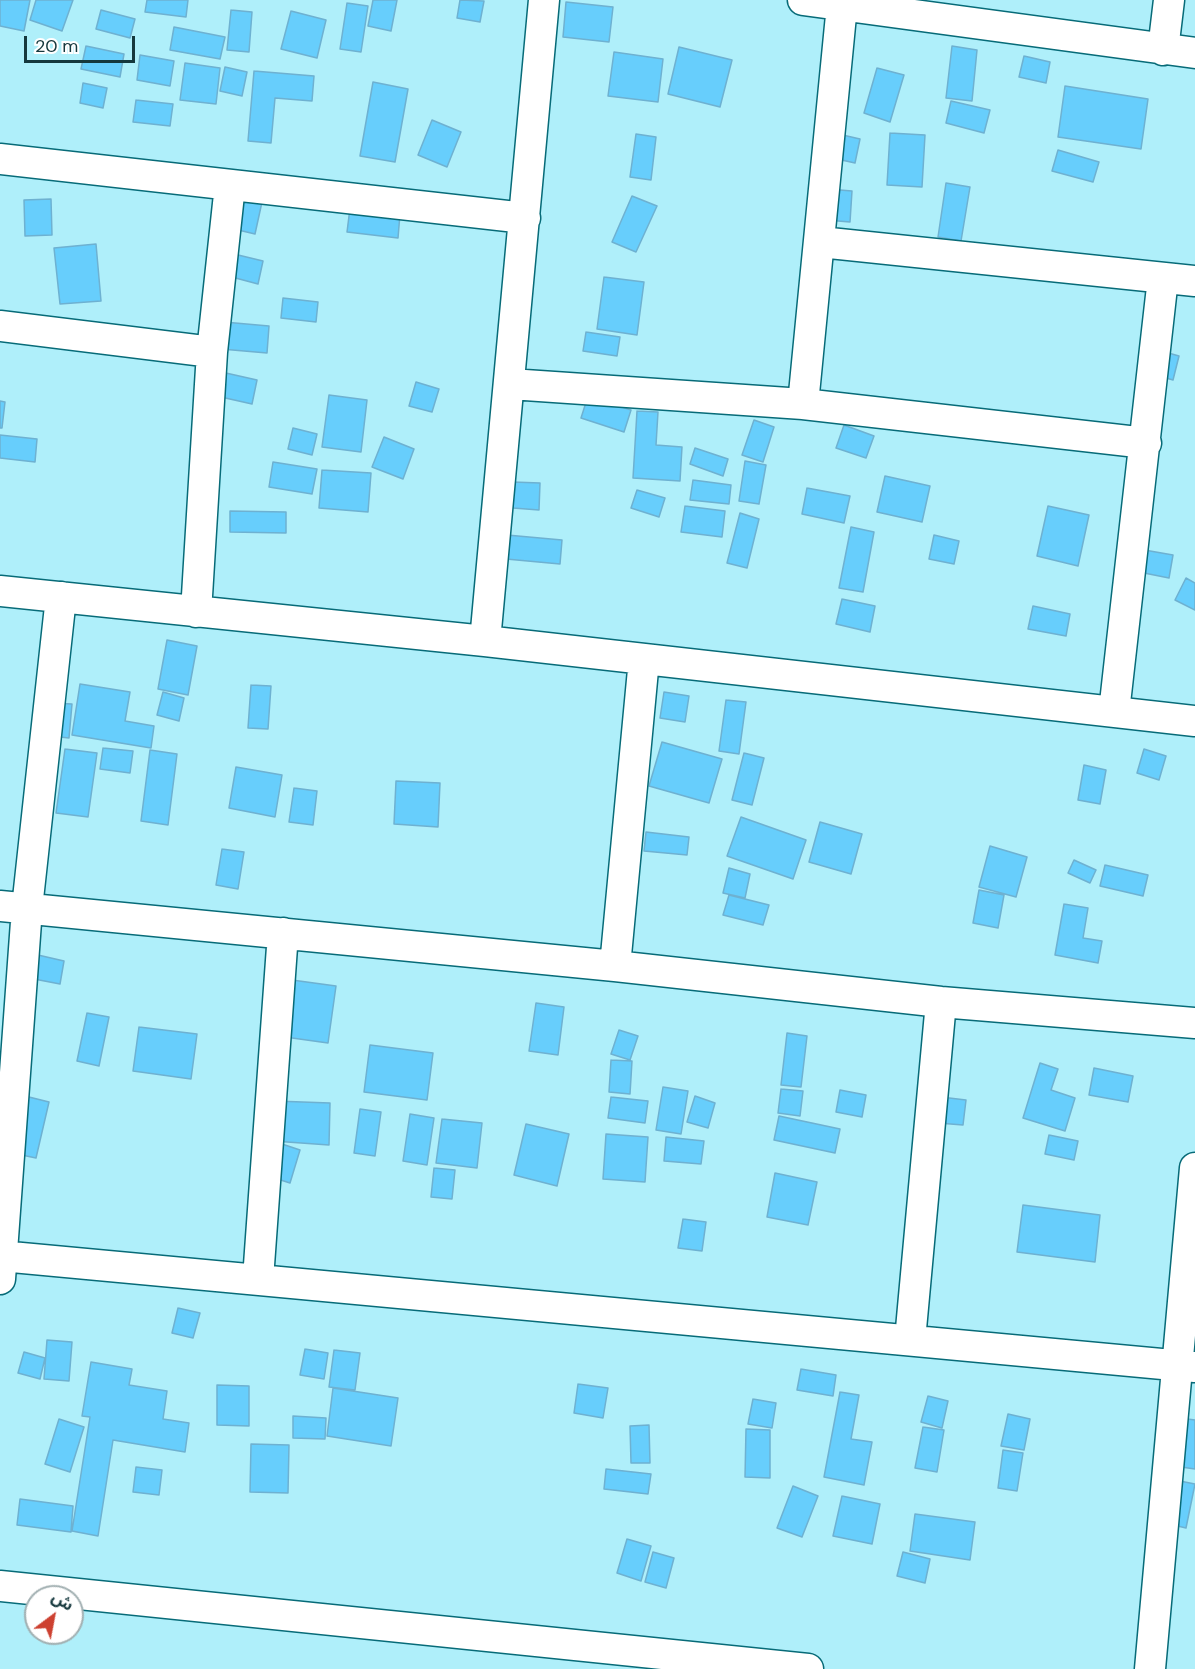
<!DOCTYPE html>
<meta charset="utf-8">
<style>
body{margin:0}
#map{position:relative;width:1195px;height:1669px;overflow:hidden;background:#afeffa;font-family:"DM Sans","Noto Sans Arabic",sans-serif}
canvas{display:block}
.north{position:absolute;left:24px;top:1585px;width:60px;height:60px;box-sizing:border-box;background:#fff;border:2px solid #a1afb1;border-radius:50%;rotate:32deg;font-size:16px;font-weight:700;line-height:24px;text-align:center;color:#15383d}
.north::after{content:'';display:block;margin:auto;width:21px;height:27px;background:#cd4131;clip-path:polygon(50% 0,100% 100%,50% 72%,0 100%)}
.scale{position:absolute;left:24px;top:36px;width:111px;height:27px;box-sizing:border-box;border:3px solid #15383d;border-top:0;padding-left:8px;font-size:18px;line-height:21px;white-space:nowrap;color:#15383d;-webkit-text-stroke:4px #fff;paint-order:stroke}
</style>
<div id="map">
<canvas width="1195" height="1669"></canvas>
<div class="north">ش</div>
<div class="scale">20 m</div>
</div>
<script>
const c = document.querySelector('canvas').getContext('2d');
c.lineJoin = 'round';
function fill(path, color) {
  c.fillStyle = color;
  c.fill(path, 'evenodd');
}
function poly(rows) {
  const path = new Path2D();
  for (const r of rows) {
    path.moveTo(r[0], r[1]);
    for (let i = 2; i < r.length; i += 2) path.lineTo(r[i], r[i + 1]);
  }
  return path;
}
function trace(path, color, width, dash) {
  c.strokeStyle = color;
  c.lineWidth = width;
  c.lineCap = dash ? 'butt' : 'round';
  c.setLineDash(dash || []);
  c.stroke(path);
}
const building = poly([
 [0,0,30,0,24,31,0,26,0,0],
 [36,0,73,0,62,31,30,20,36,0],
 [147,0,188,0,186,17,145,12,147,0],
 [373,0,397,0,391,31,368,26,373,0],
 [460,0,484,1,480,22,457,18,460,0],
 [566,2,613,7,609,42,563,37,566,2],
 [347,3,368,6,361,52,340,49,347,3],
 [101,10,135,19,130,38,96,29,101,10],
 [231,10,252,12,249,52,227,50,231,10],
 [291,11,326,20,317,58,281,49,291,11],
 [174,27,225,37,220,59,170,50,174,27],
 [86,46,124,54,120,77,81,69,86,46],
 [952,46,977,50,972,101,946,98,952,46],
 [679,47,732,60,720,107,668,94,679,47],
 [614,52,663,59,658,102,608,96,614,52],
 [140,55,174,61,170,86,137,80,140,55],
 [1024,56,1050,62,1046,83,1019,77,1024,56],
 [185,63,220,68,216,104,180,100,185,63],
 [225,67,247,72,242,96,220,91,225,67],
 [877,68,904,75,890,122,864,113,877,68],
 [254,71,314,76,312,101,275,98,271,143,248,141,254,71],
 [373,82,408,89,395,162,360,156,373,82],
 [83,83,107,88,103,108,80,103,83,83],
 [1065,86,1148,99,1141,149,1058,137,1065,86],
 [136,100,173,104,170,126,133,122,136,100],
 [951,101,990,110,984,133,946,123,951,101],
 [432,120,461,132,447,167,418,155,432,120],
 [834,133,860,139,855,163,828,157,834,133],
 [890,133,925,135,922,187,887,185,890,133],
 [636,134,656,137,651,180,630,177,636,134],
 [1058,150,1099,162,1093,182,1052,171,1058,150],
 [946,183,970,187,961,241,938,237,946,183],
 [828,189,852,191,850,222,826,220,828,189],
 [632,196,657,206,636,252,612,242,632,196],
 [241,197,262,202,255,234,234,229,241,197],
 [51,199,52,235,25,236,24,200,51,199],
 [350,208,400,214,398,238,347,232,350,208],
 [96,244,101,301,60,304,54,248,96,244],
 [234,254,263,261,258,284,228,276,234,254],
 [604,277,644,282,637,335,597,329,604,277],
 [283,298,318,302,316,322,281,318,283,298],
 [224,322,269,326,267,353,221,349,224,322],
 [586,332,620,337,617,356,583,351,586,332],
 [1158,350,1179,356,1173,380,1152,374,1158,350],
 [217,371,257,380,252,404,212,395,217,371],
 [416,382,439,389,432,412,409,406,416,382],
 [329,395,367,400,361,452,322,447,329,395],
 [588,396,631,410,624,432,581,418,588,396],
 [0,401,5,402,2,428,0,428,0,401],
 [637,411,658,412,656,445,682,447,680,481,633,478,637,411],
 [754,420,774,427,763,462,742,455,754,420],
 [844,425,874,436,866,458,836,448,844,425],
 [293,428,317,434,312,455,288,449,293,428],
 [0,435,37,439,35,462,0,458,0,435],
 [384,437,414,449,403,479,372,467,384,437],
 [695,448,728,459,723,476,690,464,695,448],
 [745,461,766,465,759,504,739,501,745,461],
 [273,462,317,469,312,494,269,487,273,462],
 [322,470,371,473,368,512,319,508,322,470],
 [885,476,930,486,922,522,877,512,885,476],
 [693,480,731,485,729,504,690,500,693,480],
 [513,482,540,483,539,510,513,508,513,482],
 [807,488,850,496,844,523,802,514,807,488],
 [637,490,665,498,659,517,631,508,637,490],
 [685,506,725,511,722,537,681,532,685,506],
 [1048,506,1089,515,1078,566,1037,556,1048,506],
 [230,511,286,512,286,533,230,532,230,511],
 [740,513,759,519,747,568,727,563,740,513],
 [851,527,874,532,863,592,839,588,851,527],
 [507,535,562,540,560,564,506,559,507,535],
 [934,535,959,541,954,564,929,559,934,535],
 [1133,548,1173,555,1169,578,1129,570,1133,548],
 [1186,578,1195,583,1195,610,1175,600,1186,578],
 [842,599,875,606,870,632,836,624,842,599],
 [1033,606,1070,614,1066,636,1028,629,1033,606],
 [167,640,197,646,188,695,158,689,167,640],
 [80,684,130,692,125,721,154,726,151,748,72,735,80,684],
 [251,685,271,686,268,729,248,728,251,685],
 [163,692,184,698,179,721,157,715,163,692],
 [664,692,689,696,685,722,660,718,664,692],
 [726,700,746,702,739,754,719,751,726,700],
 [54,703,72,704,69,738,51,736,54,703],
 [662,742,722,759,709,803,649,786,662,742],
 [103,748,133,751,130,773,100,769,103,748],
 [65,749,97,753,88,817,56,813,65,749],
 [1144,749,1166,756,1159,780,1137,773,1144,749],
 [150,750,177,754,168,825,141,821,150,750],
 [744,753,764,758,752,805,732,800,744,753],
 [1084,765,1106,770,1100,804,1078,800,1084,765],
 [236,767,282,775,275,817,229,808,236,767],
 [396,781,440,783,438,827,394,824,396,781],
 [294,788,317,791,313,825,289,822,294,788],
 [741,817,806,840,793,879,727,856,741,817],
 [820,822,862,834,851,874,809,862,820,822],
 [646,832,689,837,687,855,644,851,646,832],
 [990,846,1027,857,1016,897,979,887,990,846],
 [222,849,244,852,238,889,216,885,222,849],
 [1074,860,1096,870,1090,883,1068,873,1074,860],
 [1105,865,1148,875,1143,896,1100,886,1105,865],
 [729,868,750,874,745,898,723,893,729,868],
 [979,890,1004,895,998,928,973,923,979,890],
 [729,895,769,905,763,925,723,915,729,895],
 [1064,904,1088,908,1083,938,1102,941,1098,963,1055,955,1064,904],
 [38,955,64,961,60,984,34,979,38,955],
 [292,980,336,986,328,1043,285,1037,292,980],
 [536,1003,564,1007,558,1055,529,1051,536,1003],
 [87,1013,109,1017,99,1066,77,1061,87,1013],
 [139,1027,197,1034,191,1079,133,1071,139,1027],
 [619,1030,638,1036,630,1060,611,1054,619,1030],
 [787,1033,807,1036,801,1087,781,1085,787,1033],
 [370,1045,433,1053,427,1100,364,1092,370,1045],
 [611,1060,632,1061,630,1094,609,1092,611,1060],
 [1040,1063,1058,1069,1051,1090,1075,1098,1065,1131,1023,1118,1040,1063],
 [1094,1068,1133,1076,1128,1102,1089,1095,1094,1068],
 [663,1087,688,1091,681,1134,656,1130,663,1087],
 [781,1089,803,1091,800,1116,778,1113,781,1089],
 [840,1090,866,1095,862,1117,836,1112,840,1090],
 [25,1096,49,1102,36,1158,12,1153,25,1096],
 [695,1096,715,1103,708,1128,687,1122,695,1096],
 [611,1097,648,1101,645,1123,608,1118,611,1097],
 [941,1097,966,1100,963,1125,938,1123,941,1097],
 [275,1101,330,1103,329,1145,273,1141,275,1101],
 [360,1109,381,1112,375,1156,354,1153,360,1109],
 [410,1114,434,1118,427,1165,403,1161,410,1114],
 [779,1116,840,1129,835,1153,774,1140,779,1116],
 [442,1119,482,1123,477,1168,436,1163,442,1119],
 [526,1124,569,1134,557,1186,514,1175,526,1124],
 [606,1134,648,1137,645,1182,603,1179,606,1134],
 [1049,1135,1078,1141,1074,1160,1045,1154,1049,1135],
 [666,1137,704,1141,701,1164,664,1161,666,1137],
 [276,1142,300,1150,290,1183,265,1175,276,1142],
 [434,1168,455,1170,452,1199,431,1197,434,1168],
 [775,1173,817,1182,808,1225,767,1217,775,1173],
 [1023,1205,1100,1215,1095,1262,1017,1252,1023,1205],
 [683,1219,706,1222,702,1251,678,1248,683,1219],
 [178,1308,200,1313,193,1338,172,1333,178,1308],
 [47,1340,72,1342,69,1381,44,1379,47,1340],
 [305,1349,328,1353,324,1379,300,1375,305,1349],
 [334,1350,360,1353,355,1390,329,1387,334,1350],
 [24,1352,45,1358,40,1379,18,1373,24,1352],
 [91,1362,132,1369,129,1385,167,1391,163,1419,189,1423,185,1452,113,1440,98,1536,72,1531,90,1417,82,1416,91,1362],
 [801,1369,836,1375,833,1396,797,1390,801,1369],
 [578,1384,608,1388,603,1418,574,1413,578,1384],
 [217,1385,249,1386,249,1426,217,1425,217,1385],
 [333,1388,398,1398,391,1446,327,1436,333,1388],
 [840,1392,859,1395,851,1439,872,1442,864,1485,824,1477,840,1392],
 [928,1396,948,1401,942,1428,921,1422,928,1396],
 [753,1399,776,1403,772,1428,748,1424,753,1399],
 [1008,1414,1030,1419,1024,1450,1001,1446,1008,1414],
 [293,1416,326,1418,325,1439,293,1438,293,1416],
 [1180,1418,1195,1420,1195,1469,1174,1466,1180,1418],
 [59,1419,84,1427,70,1472,45,1464,59,1419],
 [649,1425,650,1463,631,1463,630,1426,649,1425],
 [923,1427,944,1430,937,1472,915,1468,923,1427],
 [746,1429,770,1430,770,1478,745,1477,746,1429],
 [251,1444,289,1445,288,1493,250,1492,251,1444],
 [1003,1450,1023,1453,1017,1491,998,1488,1003,1450],
 [136,1467,162,1470,159,1495,133,1492,136,1467],
 [606,1469,651,1474,648,1494,604,1489,606,1469],
 [1175,1480,1195,1484,1186,1528,1165,1523,1175,1480],
 [793,1486,818,1496,802,1537,777,1528,793,1486],
 [842,1496,880,1504,872,1544,833,1536,842,1496],
 [20,1499,73,1506,71,1532,17,1525,20,1499],
 [915,1514,975,1522,970,1560,910,1551,915,1514],
 [627,1539,651,1546,641,1581,617,1573,627,1539],
 [653,1552,674,1558,666,1588,645,1582,653,1552],
 [903,1552,930,1559,925,1583,897,1576,903,1552]
]);
const minor = poly([
 [803,0,1195,53],
 [1163,50,1169,0],
 [0,159,525,218],
 [820,242,1195,281],
 [0,326,212,352],
 [510,384,803,404,1146,443],
 [803,404,842,5],
 [0,591,485,641,1195,721],
 [196,612,212,352,230,185],
 [485,641,544,0],
 [1114,712,1163,278],
 [0,906,615,966,941,1002,1195,1023],
 [615,966,644,659],
 [0,1256,1195,1367],
 [0,1279,27,908,61,597],
 [258,1279,283,933],
 [910,1340,941,1002],
 [0,1586,808,1669],
 [1150,1669,1195,1168]
]);
fill(building, '#67cefc');
trace(building, '#6eb1d1', 1.5);
trace(minor, '#076b78', 33);
trace(minor, '#fff', 30);
</script>
